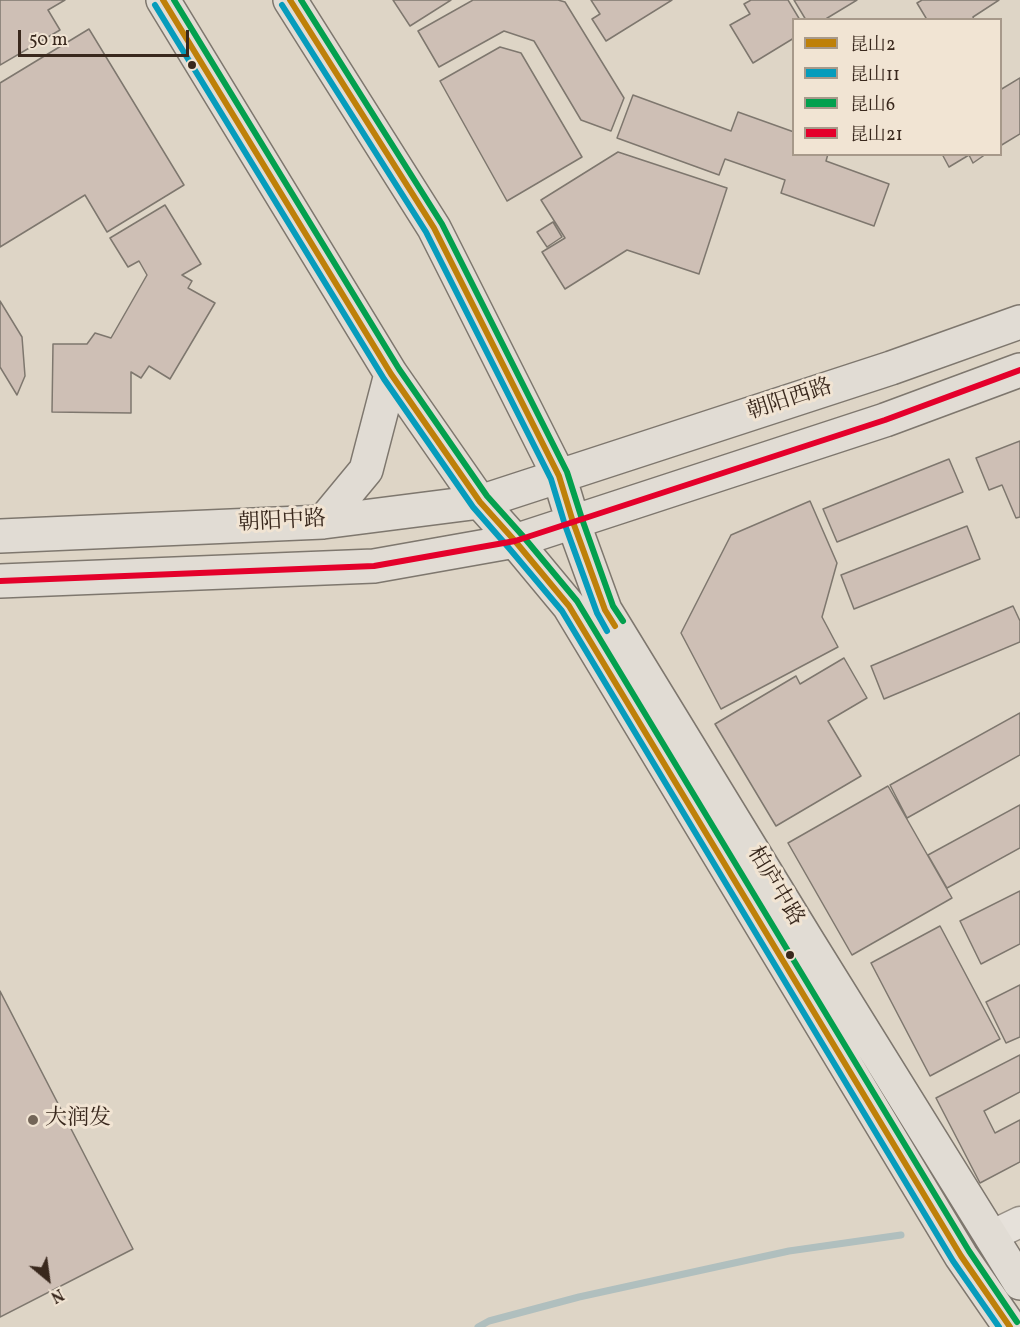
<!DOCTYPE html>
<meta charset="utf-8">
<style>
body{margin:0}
#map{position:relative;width:1020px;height:1327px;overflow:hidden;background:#ded5c6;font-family:Vollkorn,"Noto Serif SC",serif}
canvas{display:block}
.legend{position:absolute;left:792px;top:18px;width:210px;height:138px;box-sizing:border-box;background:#f1e4d3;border:2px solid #a7998a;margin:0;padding:8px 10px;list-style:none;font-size:18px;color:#39281d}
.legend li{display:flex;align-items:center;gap:12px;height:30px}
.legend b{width:30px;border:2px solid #a7998a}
.north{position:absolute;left:18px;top:1249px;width:60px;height:60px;-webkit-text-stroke:4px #f1e4d3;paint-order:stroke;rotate:151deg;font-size:16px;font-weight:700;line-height:24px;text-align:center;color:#39281d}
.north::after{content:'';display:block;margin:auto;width:21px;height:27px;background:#39281d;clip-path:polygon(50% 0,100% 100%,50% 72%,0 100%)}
.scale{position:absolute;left:18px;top:30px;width:171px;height:27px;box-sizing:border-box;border:3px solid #39281d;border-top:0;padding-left:8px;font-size:18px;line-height:21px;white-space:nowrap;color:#39281d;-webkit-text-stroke:4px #f1e4d3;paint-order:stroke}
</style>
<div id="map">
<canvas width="1020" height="1327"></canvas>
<ul class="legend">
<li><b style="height:8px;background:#be8009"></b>昆山2</li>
<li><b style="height:8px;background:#069cbc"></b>昆山11</li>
<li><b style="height:8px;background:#03a04e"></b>昆山6</li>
<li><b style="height:8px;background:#e4002b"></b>昆山21</li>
</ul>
<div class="north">N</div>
<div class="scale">50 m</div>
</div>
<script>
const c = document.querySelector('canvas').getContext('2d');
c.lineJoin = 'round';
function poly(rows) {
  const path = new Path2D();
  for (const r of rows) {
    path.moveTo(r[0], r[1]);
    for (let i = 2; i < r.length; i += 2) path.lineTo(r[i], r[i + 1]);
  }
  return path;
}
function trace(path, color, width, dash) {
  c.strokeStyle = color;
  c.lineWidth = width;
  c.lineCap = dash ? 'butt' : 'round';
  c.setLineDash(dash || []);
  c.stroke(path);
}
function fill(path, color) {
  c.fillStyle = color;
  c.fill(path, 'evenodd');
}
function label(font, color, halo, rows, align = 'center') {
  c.font = font + ' Vollkorn,"Noto Serif SC",serif';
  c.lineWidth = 6;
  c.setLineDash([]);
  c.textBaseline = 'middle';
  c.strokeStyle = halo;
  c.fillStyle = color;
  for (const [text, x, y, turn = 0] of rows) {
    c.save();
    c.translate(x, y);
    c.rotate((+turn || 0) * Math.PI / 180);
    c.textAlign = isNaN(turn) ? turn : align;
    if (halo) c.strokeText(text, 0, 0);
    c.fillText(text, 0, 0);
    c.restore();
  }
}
const stream = poly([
 [478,1327,489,1321,579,1297,789,1251,901,1235]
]);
const building = poly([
 [0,0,65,0,48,10,60,30,0,65,0,0],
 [393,0,451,0,410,26,393,0],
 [473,0,558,0,565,2,624,98,611,131,581,120,534,41,504,31,439,67,418,31,473,0],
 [591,0,672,0,606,41,592,19,600,14,591,0],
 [751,0,788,0,800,20,794,20,794,38,753,63,730,25,750,14,744,4,751,0],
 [794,0,857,0,824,20,806,20,794,0],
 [922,0,999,0,973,17,974,20,923,20,926,18,917,3,922,0],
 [89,29,184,185,107,232,85,195,0,247,0,83,89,29],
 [500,47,521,53,582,157,507,201,440,81,500,47],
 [1020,78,1020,134,1000,146,1000,90,1020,78],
 [633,95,731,131,738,112,794,132,794,154,828,154,826,161,889,184,874,226,781,193,785,180,725,159,719,175,617,138,633,95],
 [618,152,727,188,699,274,627,250,565,289,542,252,565,238,541,200,618,152],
 [942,154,986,154,973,163,969,155,949,167,942,154],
 [165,205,201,264,182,275,192,281,188,288,215,303,170,379,149,366,141,378,131,372,131,413,52,412,53,344,87,344,95,333,111,338,147,275,139,261,128,267,110,238,165,205],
 [553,222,562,237,547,247,537,232,553,222],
 [0,301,22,337,25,376,17,395,0,367,0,301],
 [1020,441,1020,517,1016,518,1002,485,989,490,976,458,1020,441],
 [949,459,963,492,837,542,823,509,949,459],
 [810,501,837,563,822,617,838,647,721,709,681,633,731,535,810,501],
 [967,526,980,559,854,609,841,575,967,526],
 [1013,606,1020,621,1020,642,884,699,871,666,1013,606],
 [844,658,867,698,828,721,861,776,776,826,715,724,796,676,800,684,844,658],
 [1020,713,1020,755,907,818,890,785,1020,713],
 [888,786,952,898,852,955,788,843,888,786],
 [1020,805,1020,848,947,888,928,855,1020,805],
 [1020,891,1020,944,981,964,960,921,1020,891],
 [940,926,1000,1039,930,1076,871,963,940,926],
 [1020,985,1020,1037,1006,1043,986,1002,1020,985],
 [0,991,133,1249,0,1317,0,991],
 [1020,1055,1020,1092,984,1111,995,1133,1020,1120,1020,1162,980,1183,936,1098,1020,1055]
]);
const minor = poly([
 [991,1236,1020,1222]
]);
const major = poly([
 [163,0,391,374,480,502,515,541,569,606,961,1256,1010,1327],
 [290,0,434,228,559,476,573,522,605,610,807,940,1020,1283],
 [323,522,366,470,391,374],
 [0,536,323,522,480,502,891,368,1020,322],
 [0,581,374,566,515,541,885,420,1020,370]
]);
const bus1 = poly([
 [163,0,391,374,480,502,515,541,569,606,961,1256,1010,1327],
 [290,0,434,228,559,476,573,522,605,610,615,626]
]);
const bus2 = poly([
 [155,5,384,379,473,507,508,547,562,611,953,1261,999,1327],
 [282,5,426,232,551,479,565,525,597,613,607,631]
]);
const bus3 = poly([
 [174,0,399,369,487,496,522,535,577,601,969,1251,1017,1322],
 [301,0,442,224,567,472,582,519,613,606,623,621]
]);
const bus4 = poly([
 [0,581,374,566,515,541,885,420,1020,370]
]);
const markers = [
 [192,65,5,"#39281d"],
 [790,955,5,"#39281d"],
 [33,1120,6,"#736558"]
];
const streetNames = [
 ["朝阳西路",790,401,-18],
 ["朝阳中路",282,523,-3],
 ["柏庐中路",774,887,59]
];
const poiNames = [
 ["大润发",45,1120]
];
trace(stream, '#b0bfbe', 7);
fill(building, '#cebfb5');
trace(building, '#7e776e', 1.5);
trace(minor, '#968f85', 33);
trace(major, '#7e776e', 36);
trace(minor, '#e6e1da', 30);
trace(major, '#e1dcd4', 33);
trace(bus1, '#be8009', 6);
trace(bus2, '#069cbc', 6);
trace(bus3, '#03a04e', 6);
trace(bus4, '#e4002b', 6);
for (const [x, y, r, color] of markers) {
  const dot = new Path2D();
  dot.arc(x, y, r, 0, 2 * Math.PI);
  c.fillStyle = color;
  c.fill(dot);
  trace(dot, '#f1e4d3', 2);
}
label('22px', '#39281d', '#f1e4d3', streetNames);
label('22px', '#39281d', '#f1e4d3', poiNames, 'left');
</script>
